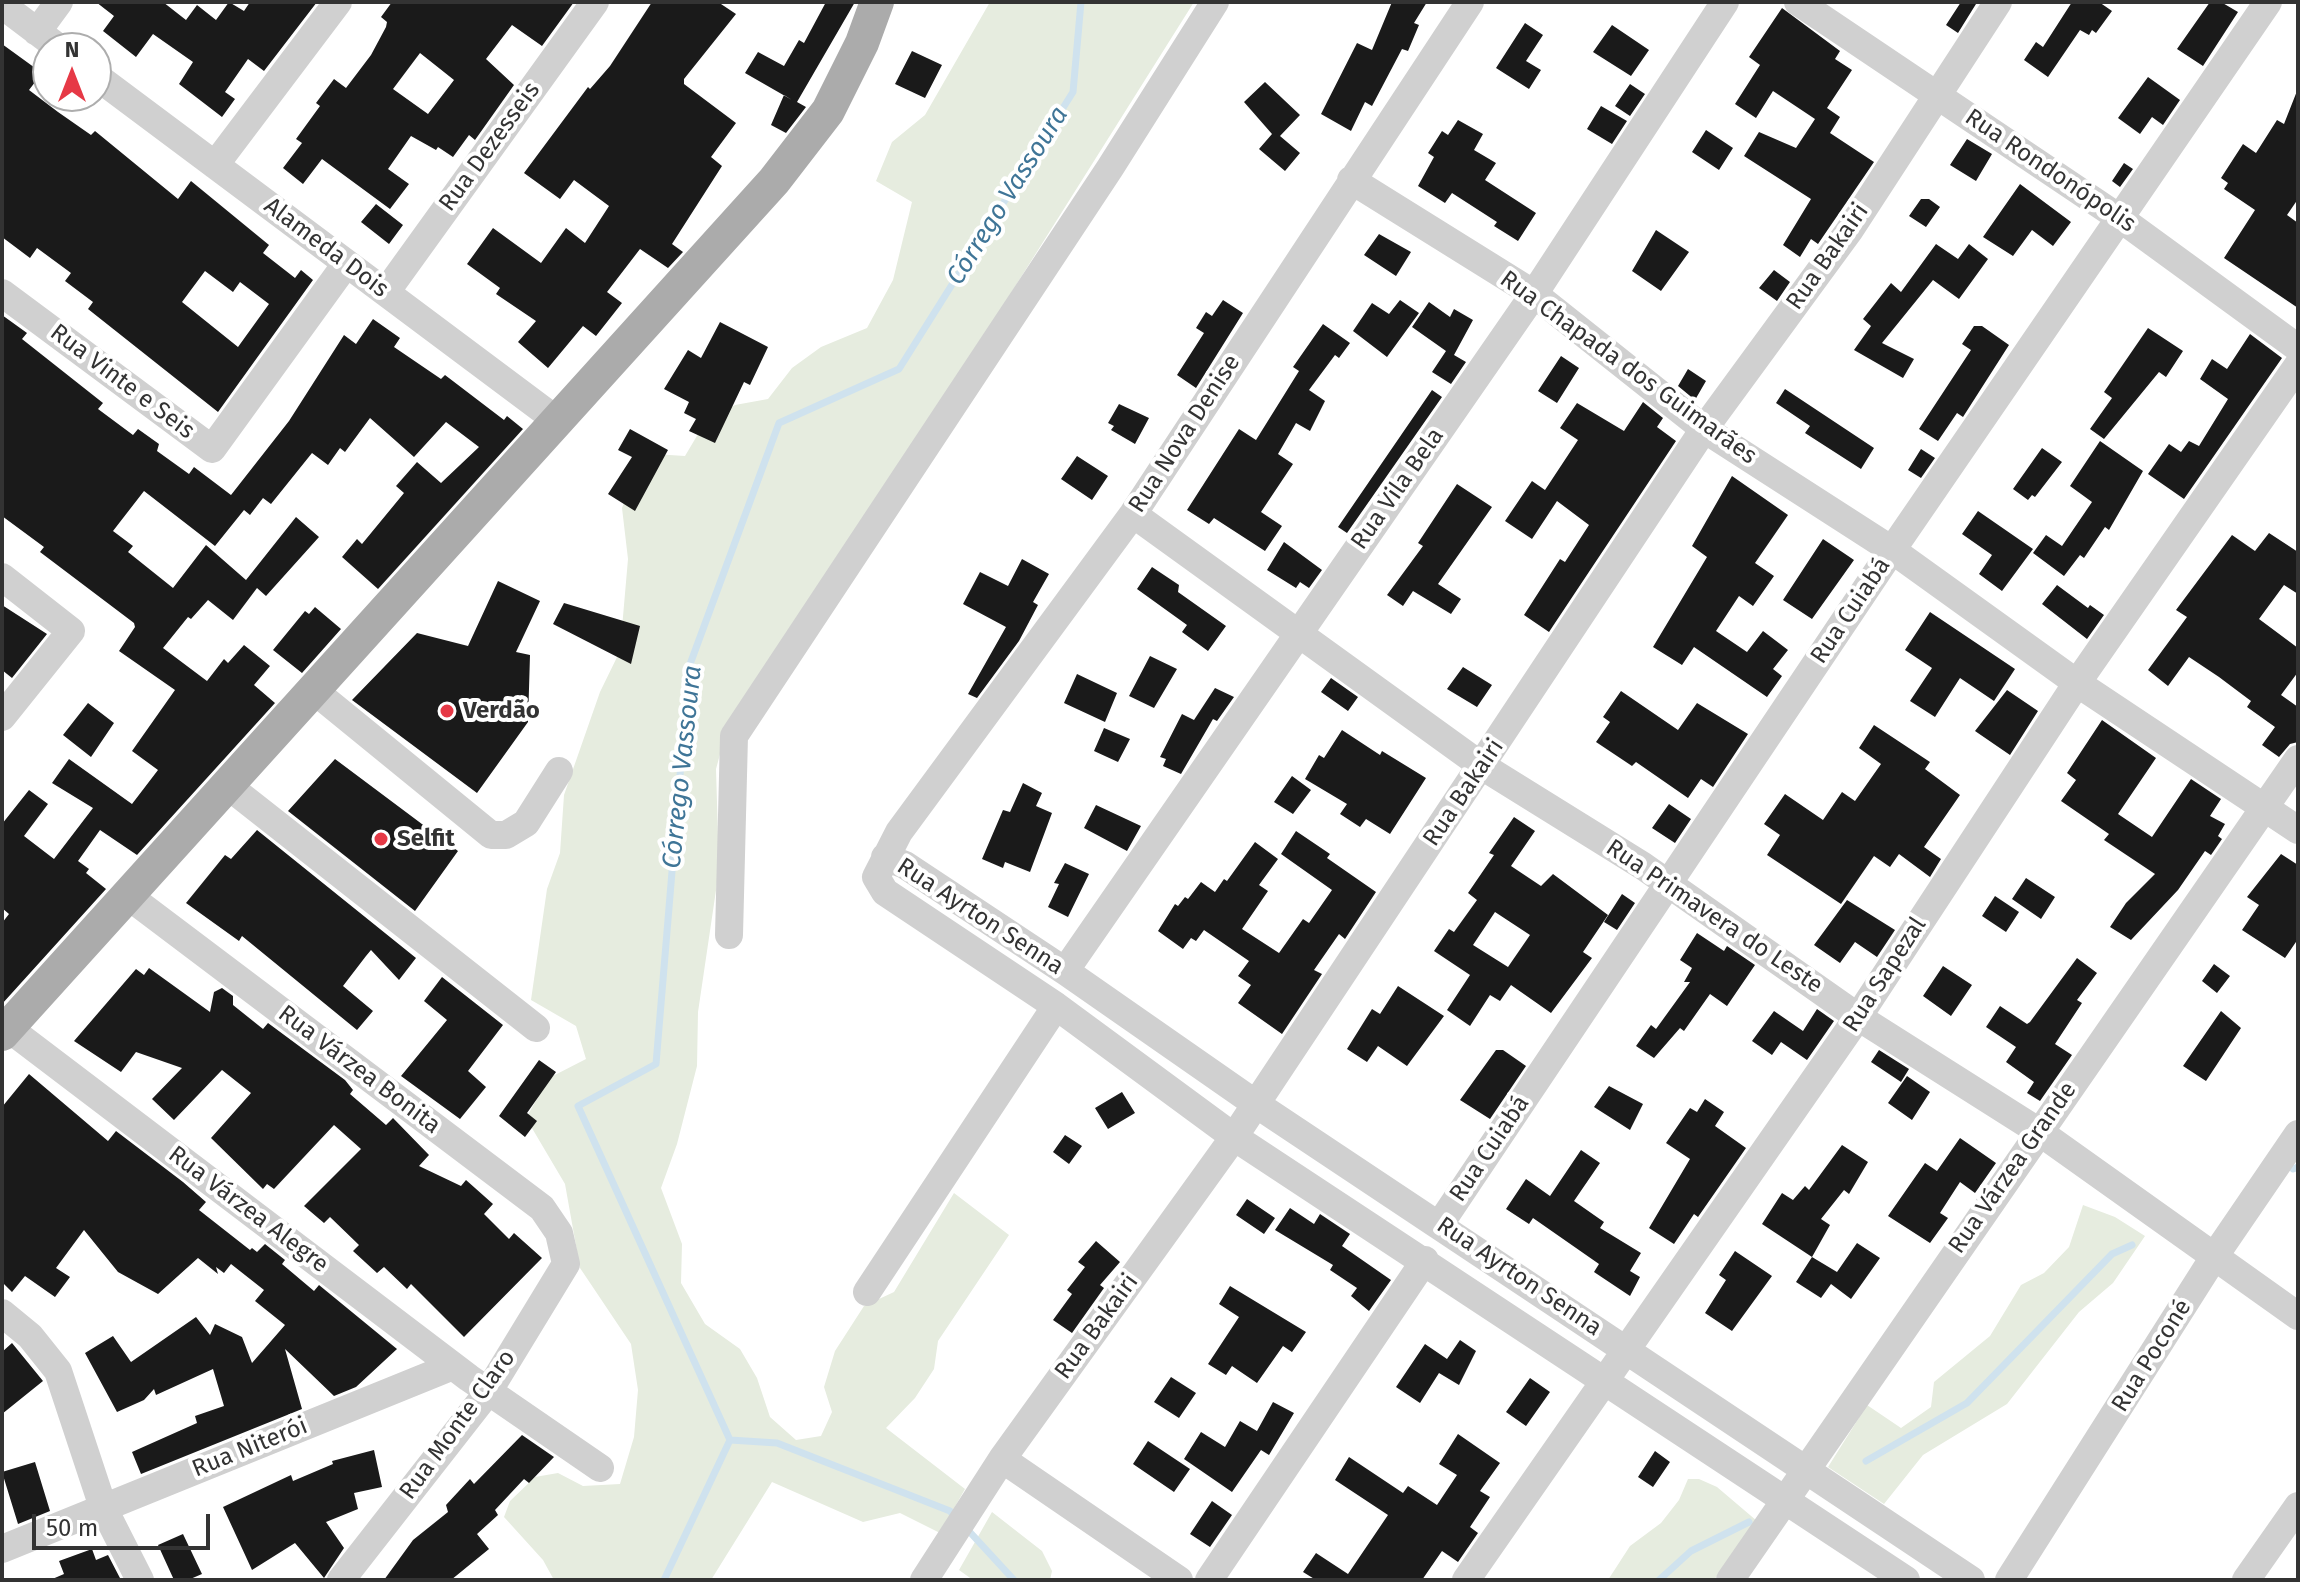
<!DOCTYPE html>
<meta charset="utf-8">
<style>
body{margin:0}
#map{position:relative;width:2300px;height:1582px;overflow:hidden;background:#fff;font-family:"Fira Sans",sans-serif}
canvas{display:block}
.frame{position:absolute;inset:0;border:4px solid #333;pointer-events:none}
.north{position:absolute;left:32px;top:32px;width:80px;height:80px;box-sizing:border-box;background:#fff;border:2px solid #adadad;border-radius:50%;rotate:0deg;font-size:22px;font-weight:700;line-height:32px;text-align:center;color:#333}
.north::after{content:'';display:block;margin:auto;width:28px;height:36px;background:#e63946;clip-path:polygon(50% 0,100% 100%,50% 72%,0 100%)}
.scale{position:absolute;left:32px;top:1514px;width:178px;height:36px;box-sizing:border-box;border:4px solid #333;border-top:0;padding-left:10px;font-size:24px;line-height:28px;white-space:nowrap;color:#333;-webkit-text-stroke:6px #fff;paint-order:stroke}
</style>
<div id="map">
<canvas width="2300" height="1582"></canvas>
<div class="frame"></div>
<div class="north">N</div>
<div class="scale">50 m</div>
</div>
<script>
const c = document.querySelector('canvas').getContext('2d');
c.lineJoin = 'round';
function fill(path, color) {
  c.fillStyle = color;
  c.fill(path, 'evenodd');
}
function poly(rows) {
  const path = new Path2D();
  for (const r of rows) {
    path.moveTo(r[0], r[1]);
    for (let i = 2; i < r.length; i += 2) path.lineTo(r[i], r[i + 1]);
  }
  return path;
}
function trace(path, color, width, dash) {
  c.strokeStyle = color;
  c.lineWidth = width;
  c.lineCap = dash ? 'butt' : 'round';
  c.setLineDash(dash || []);
  c.stroke(path);
}
function label(font, color, halo, rows, align = 'center') {
  c.font = font + ' "Fira Sans",sans-serif';
  c.lineWidth = 8;
  c.setLineDash([]);
  c.textBaseline = 'middle';
  c.strokeStyle = halo;
  c.fillStyle = color;
  for (const [text, x, y, turn = 0] of rows) {
    c.save();
    c.translate(x, y);
    c.rotate((+turn || 0) * Math.PI / 180);
    c.textAlign = isNaN(turn) ? turn : align;
    if (halo) c.strokeText(text, 0, 0);
    c.fillText(text, 0, 0);
    c.restore();
  }
}
const green = poly([
 [990,2,1194,2,994,320,729,721,716,769,719,870,698,1012,697,1066,677,1144,661,1188,682,1244,681,1283,705,1324,740,1349,757,1378,770,1417,796,1440,821,1436,832,1412,824,1387,835,1351,864,1306,894,1292,954,1193,1009,1235,938,1341,934,1369,915,1398,886,1428,965,1489,940,1533,900,1513,863,1522,772,1482,711,1580,554,1580,543,1560,504,1517,510,1501,535,1477,558,1473,583,1486,620,1484,634,1437,638,1390,631,1344,580,1268,565,1184,526,1118,549,1078,586,1059,576,1026,531,1000,547,889,560,853,564,795,600,692,620,651,628,559,622,508,637,469,654,454,685,456,704,424,735,405,768,399,792,368,821,347,867,328,893,280,912,202,876,181,892,142,925,115],
 [2083,1205,2115,1217,2145,1236,2113,1283,2079,1312,2007,1404,1923,1455,1884,1504,1828,1467,1867,1405,1901,1428,1931,1407,1934,1382,1990,1336,2021,1285,2044,1273,2069,1247],
 [1688,1479,1699,1479,1717,1487,1757,1521,1714,1580,1608,1580,1630,1546,1661,1523,1679,1500],
 [992,1512,1042,1551,1052,1571,1050,1580,973,1580,959,1570]
]);
const stream = poly([
 [2293,1169,2298,1167],
 [730,1440,777,1443,950,1511,955,1517],
 [1866,1461,1967,1403,2112,1254,2132,1245],
 [967,1529,1014,1580],
 [664,1580,730,1440,578,1106,656,1064,689,667,779,423,899,369,1073,92,1081,2],
 [1659,1580,1691,1551,1749,1522]
]);
const building = poly([
 [96,2,163,2,186,20,197,5,216,20,229,2,244,11,250,2,317,2,264,71,248,59,225,92,235,99,222,117,179,84,193,62,153,34,136,57,103,31,114,16],
 [392,2,574,2,542,46,512,25,486,59,514,85,475,140,469,135,453,157,438,147,436,150,411,136,388,169,409,184,390,209,322,159,303,184,283,168,302,143,296,139,320,106,316,103,334,79,346,88,371,55,386,27,387,22,381,17],
 [420,53,454,80,428,114,393,89],
 [652,2,718,2,736,14,684,79,684,84,736,123,711,157,722,166,672,244,683,252,668,268,640,249,607,292,622,303,596,336,583,326,548,368,518,342,536,321,496,294,500,288,467,264,493,228,541,263,566,228,585,243,609,206,574,180,560,199,524,173,588,87,590,89,610,66],
 [826,2,855,2,797,102,806,107,786,133,771,125,784,95,792,100,745,73,758,52,784,66,799,40,804,43],
 [1392,2,1427,2,1414,23,1419,25,1408,51,1402,49,1372,106,1365,102,1351,131,1321,114,1357,43,1372,50],
 [1961,2,1976,4,1958,33,1946,25],
 [2072,2,2099,2,2112,11,2096,33,2092,30,2089,35,2080,30,2048,77,2024,60,2036,42,2043,47],
 [2210,2,2221,2,2238,12,2203,66,2177,49],
 [1782,8,1840,51,1835,59,1852,70,1827,108,1840,117,1830,133,1874,162,1818,244,1811,239,1800,257,1783,245,1811,199,1744,156,1759,132,1796,148,1815,119,1773,91,1756,118,1735,104,1760,65,1749,57],
 [1525,23,1543,35,1526,61,1541,70,1529,89,1496,68],
 [1612,25,1649,50,1631,76,1593,52],
 [2,44,42,73,29,90,58,112,91,135,95,131,178,199,191,181,269,245,263,253,295,278,301,270,313,280,218,412,88,309,93,302,65,281,71,273,37,248,30,258,2,237],
 [205,271,233,292,240,282,269,304,238,347,182,302],
 [912,51,942,65,925,98,895,84],
 [2148,77,2180,100,2163,125,2152,117,2140,134,2118,118],
 [1265,82,1300,115,1280,136,1300,153,1285,171,1259,149,1272,134,1244,102],
 [1630,84,1645,94,1630,116,1615,106],
 [2297,91,2298,199,2287,215,2298,223,2298,308,2224,258,2255,210,2224,189,2228,183,2221,178,2243,144,2256,153,2277,120,2284,124],
 [1601,106,1627,121,1612,144,1587,129],
 [1458,120,1483,134,1474,150,1496,163,1485,180,1536,213,1518,241,1494,226,1497,222,1452,193,1445,203,1418,186,1434,157,1428,153,1442,131,1448,135],
 [1706,130,1733,148,1719,170,1692,152],
 [1967,139,1992,154,1976,181,1950,165],
 [2124,163,2133,169,2120,187,2112,181],
 [2020,184,2071,222,2053,246,2032,230,2013,256,1983,237],
 [1921,199,1929,199,1940,207,1926,227,1909,216],
 [376,204,403,225,389,244,361,222],
 [1656,230,1689,252,1661,291,1632,271],
 [1379,234,1411,252,1396,276,1364,255],
 [1936,244,1958,259,1969,244,1988,259,1959,299,1933,280,1882,343,1914,359,1903,378,1854,350,1871,326,1863,319,1891,283,1901,292],
 [1774,270,1790,282,1777,301,1759,288],
 [1223,300,1243,313,1196,388,1177,375,1204,333,1196,328,1206,312,1212,316],
 [1400,300,1419,313,1387,357,1353,331,1372,303,1389,314],
 [1429,302,1450,317,1454,309,1473,320,1454,355,1466,362,1451,384,1432,372,1446,351,1412,327],
 [2,315,27,333,22,339,103,403,98,409,133,435,138,429,159,444,157,451,189,474,194,467,231,495,289,421,344,335,356,344,373,319,400,338,394,347,441,379,445,375,504,420,507,416,523,429,378,589,342,557,357,539,362,544,404,493,396,486,417,462,441,483,479,447,446,422,414,457,370,418,345,452,340,448,328,465,312,453,271,504,263,498,250,515,244,510,215,546,144,491,113,531,133,546,128,552,173,588,206,545,246,580,296,517,319,537,266,596,257,588,233,620,208,600,191,619,188,617,163,648,207,681,224,659,228,663,244,645,270,666,254,685,275,703,137,855,100,830,78,861,89,869,86,873,106,889,2,1004,2,923,9,914,2,908,2,824,29,790,48,804,24,836,54,859,93,808,52,783,69,759,132,804,158,770,132,751,175,690,119,651,135,627,134,623,40,552,44,547,2,516],
 [720,322,768,347,750,385,744,382,715,443,689,431,696,419,684,413,689,402,664,389,688,350,701,358],
 [1323,324,1350,343,1339,358,1335,355,1309,390,1325,401,1310,431,1296,423,1278,454,1293,464,1261,512,1282,526,1265,551,1214,518,1209,524,1187,510,1239,429,1256,440,1299,371,1293,367],
 [1974,326,1982,326,2009,345,1963,417,1957,413,1938,441,1919,429,1971,350,1962,344],
 [2148,328,2183,351,2166,377,2159,372,2104,439,2090,429,2112,398,2104,392],
 [2250,334,2282,358,2184,499,2148,474,2169,444,2181,452,2189,441,2199,446,2228,399,2200,379,2212,359,2227,369],
 [1561,356,1579,368,1557,403,1538,391],
 [1688,369,1706,381,1695,400,1678,386],
 [1785,389,1874,448,1861,469,1805,433,1810,426,1776,403],
 [1432,390,1442,397,1347,533,1338,527],
 [1643,402,1663,418,1657,427,1676,441,1549,632,1524,615,1560,559,1565,562,1589,525,1557,501,1532,539,1505,521,1532,481,1545,490,1578,440,1560,428,1577,403,1624,431],
 [1119,404,1149,418,1135,444,1111,430,1114,426,1108,423],
 [630,429,668,450,635,511,608,494,632,457,618,450],
 [2100,441,2143,471,2109,530,2105,527,2084,558,2080,555,2064,576,2033,553,2046,535,2062,546,2092,502,2070,486],
 [2042,448,2062,462,2035,497,2032,495,2028,500,2013,489],
 [1921,449,1935,458,1921,478,1908,470],
 [1077,456,1108,476,1092,500,1061,479],
 [1732,476,1788,515,1755,563,1774,576,1753,606,1739,596,1716,631,1747,652,1763,631,1788,650,1773,669,1782,676,1767,697,1694,647,1682,665,1653,647,1707,557,1692,546],
 [1457,484,1492,507,1438,584,1461,599,1451,614,1413,591,1403,606,1387,595,1423,546,1418,543],
 [1978,511,2033,549,2002,591,1979,574,1992,555,1962,534],
 [2269,533,2298,552,2298,594,2284,585,2259,619,2298,648,2298,672,2281,695,2298,707,2298,742,2290,744,2279,757,2262,745,2275,727,2247,707,2251,701,2219,677,2189,657,2168,686,2148,670,2187,617,2176,610,2232,535,2255,551],
 [1823,539,1854,560,1812,619,1783,600],
 [1284,542,1322,570,1309,588,1300,582,1296,588,1267,570],
 [1022,559,1049,574,1033,602,1038,605,1019,641,977,698,968,694,1006,627,963,604,980,572,1008,586],
 [1152,567,1179,585,1178,592,1226,626,1208,651,1182,632,1187,625,1137,589],
 [498,581,540,601,516,652,530,655,528,722,477,793,352,700,417,633,468,646],
 [2057,585,2088,608,2090,605,2104,615,2087,639,2042,604],
 [564,603,640,626,631,664,553,624],
 [2,605,47,634,12,678,2,670],
 [315,607,341,629,302,673,273,650,305,611,309,614],
 [1930,612,2015,669,1994,701,1960,678,1935,717,1910,701,1932,668,1905,650],
 [1150,656,1177,669,1154,708,1129,696],
 [1463,667,1492,685,1477,707,1447,689],
 [1077,674,1117,693,1105,722,1064,703],
 [1331,678,1358,697,1348,711,1321,692],
 [1215,688,1234,697,1217,721,1213,719,1181,774,1163,766,1166,759,1160,757,1182,714,1194,720],
 [2007,690,2038,711,2010,755,1975,731],
 [1621,691,1678,730,1697,703,1748,734,1713,787,1701,779,1688,798,1636,762,1632,766,1596,742,1610,722,1603,717],
 [88,703,114,723,91,757,63,735],
 [2102,720,2156,758,2118,814,2152,837,2191,779,2221,799,2210,816,2225,824,2218,836,2222,839,2211,855,2205,851,2178,890,2131,940,2110,927,2126,903,2155,874,2104,840,2109,834,2061,801,2076,780,2067,773],
 [1874,725,1930,762,1925,769,1960,795,1924,847,1941,859,1930,877,1899,854,1890,867,1874,856,1841,904,1767,855,1780,835,1764,824,1785,794,1823,820,1842,792,1855,801,1881,764,1859,748],
 [1104,728,1130,739,1118,762,1094,751],
 [1342,730,1380,755,1382,751,1426,778,1390,834,1366,819,1360,827,1340,814,1347,804,1305,779,1319,755,1324,758],
 [335,759,458,851,415,911,288,811],
 [1292,776,1311,790,1293,814,1274,802],
 [1023,783,1042,793,1036,806,1052,813,1030,872,1005,862,1003,868,982,859,1003,810,1010,812],
 [1669,804,1691,819,1675,843,1652,828],
 [1096,805,1141,826,1127,851,1084,828],
 [1514,817,1535,831,1511,866,1541,886,1553,874,1608,915,1583,952,1592,958,1551,1013,1511,985,1500,1001,1490,995,1470,1026,1447,1010,1470,975,1434,951,1449,929,1454,932,1477,900,1468,893,1494,855,1489,853],
 [1495,912,1530,935,1508,967,1473,945],
 [257,830,416,958,399,980,371,950,366,956,343,986,373,1011,357,1030,242,936,239,941,186,903,225,855,231,859],
 [1296,831,1330,854,1327,858,1376,892,1345,939,1339,934,1314,970,1322,974,1282,1034,1238,1003,1251,985,1238,976,1249,961,1204,930,1196,941,1191,938,1183,949,1158,931,1175,904,1178,906,1185,897,1188,899,1201,882,1215,892,1224,879,1227,881,1255,842,1278,859,1259,885,1268,891,1242,929,1279,953,1303,919,1309,923,1332,890,1281,854],
 [2281,854,2298,865,2298,939,2285,958,2242,930,2259,905,2247,897],
 [1065,863,1089,874,1068,917,1048,907,1059,884,1054,883],
 [2026,878,2055,897,2041,919,2012,899],
 [1622,894,1635,903,1617,930,1604,922],
 [1995,896,2019,912,2006,932,1982,916],
 [1847,900,1895,930,1877,957,1855,942,1840,963,1814,945],
 [1697,933,1724,951,1727,946,1755,965,1727,1006,1710,994,1684,1031,1680,1028,1654,1058,1636,1046,1651,1025,1656,1029,1690,982,1684,982,1692,968,1680,960],
 [2077,958,2097,973,2077,1000,2082,1003,2055,1044,2072,1055,2040,1101,2027,1093,2034,1082,2006,1062,2016,1047,1986,1027,2000,1006,2027,1024,2030,1022],
 [2214,964,2230,976,2217,993,2202,981],
 [1943,966,1972,985,1951,1016,1923,996],
 [149,968,210,1012,214,992,222,988,233,996,233,1005,263,1029,268,1023,345,1080,353,1090,350,1094,386,1125,393,1118,429,1155,419,1166,461,1186,466,1180,493,1204,484,1214,509,1239,514,1233,542,1258,464,1337,411,1284,407,1289,384,1267,377,1273,353,1251,359,1245,330,1217,324,1223,304,1206,361,1149,334,1125,274,1189,267,1184,263,1189,211,1138,251,1093,222,1070,174,1120,152,1099,182,1068,136,1052,121,1072,74,1041,136,969,144,975],
 [442,977,503,1025,468,1071,486,1087,460,1119,401,1076,447,1020,424,1001],
 [1398,986,1444,1016,1407,1066,1378,1046,1367,1062,1347,1049,1372,1009,1380,1014],
 [1817,1009,1834,1021,1807,1060,1781,1042,1772,1055,1752,1041,1774,1011,1803,1031],
 [2221,1011,2241,1028,2206,1081,2183,1066],
 [1496,1050,1503,1050,1526,1066,1490,1119,1460,1100],
 [1879,1050,1909,1069,1901,1082,1871,1062],
 [539,1060,556,1072,527,1113,537,1121,525,1137,499,1116],
 [29,1074,108,1141,116,1131,183,1182,206,1202,199,1210,250,1250,252,1248,257,1252,265,1244,285,1260,282,1264,314,1291,319,1285,397,1349,356,1387,334,1396,285,1349,302,1409,141,1474,132,1452,197,1423,195,1416,224,1406,213,1369,156,1395,154,1389,144,1400,117,1412,85,1353,113,1336,131,1362,196,1317,210,1335,215,1324,242,1337,252,1363,285,1325,255,1301,264,1290,231,1264,224,1273,216,1267,218,1274,198,1258,158,1294,118,1272,84,1230,56,1268,70,1277,55,1297,25,1276,12,1292,2,1282,2,1107],
 [1907,1076,1930,1092,1912,1120,1888,1103],
 [1609,1086,1643,1104,1630,1130,1594,1107],
 [1122,1092,1135,1113,1108,1129,1095,1108],
 [1705,1099,1724,1112,1715,1126,1746,1148,1698,1217,1694,1214,1674,1244,1649,1228,1690,1159,1666,1143,1690,1108,1697,1112],
 [1065,1135,1082,1146,1069,1164,1053,1152],
 [1960,1138,1996,1163,1975,1193,1960,1182,1940,1213,1948,1218,1930,1243,1888,1216,1925,1163,1937,1171],
 [1842,1145,1868,1162,1849,1194,1844,1190,1821,1219,1830,1225,1812,1257,1762,1224,1782,1193,1793,1200,1805,1186,1809,1190],
 [1581,1150,1600,1163,1574,1201,1604,1222,1600,1228,1641,1253,1630,1271,1640,1277,1630,1296,1594,1272,1599,1264,1533,1218,1529,1224,1506,1209,1526,1179,1550,1196],
 [1247,1199,1275,1218,1264,1234,1236,1215],
 [1290,1208,1314,1224,1320,1214,1350,1234,1342,1246,1391,1280,1369,1311,1351,1296,1357,1288,1330,1270,1333,1265,1275,1230],
 [1096,1241,1120,1262,1100,1285,1104,1288,1072,1333,1053,1320,1072,1294,1067,1290,1085,1267,1078,1262],
 [1857,1243,1880,1258,1851,1299,1831,1284,1821,1298,1796,1282,1812,1257,1837,1272],
 [1735,1251,1772,1276,1732,1331,1705,1313,1726,1280,1719,1275],
 [1230,1286,1306,1332,1292,1352,1283,1346,1257,1383,1232,1366,1226,1375,1208,1364,1239,1317,1219,1304],
 [1460,1340,1476,1351,1459,1385,1439,1373,1420,1403,1396,1387,1425,1344,1447,1359],
 [12,1343,43,1381,2,1414,2,1352],
 [1171,1377,1196,1393,1179,1418,1154,1402],
 [1530,1378,1550,1392,1526,1426,1506,1412],
 [1273,1402,1294,1413,1269,1455,1261,1450,1232,1492,1184,1459,1201,1432,1225,1447,1240,1421,1257,1431],
 [1458,1434,1500,1463,1480,1491,1490,1497,1470,1527,1478,1533,1458,1562,1442,1551,1422,1580,1316,1580,1303,1572,1316,1553,1348,1574,1388,1515,1335,1480,1349,1457,1403,1493,1408,1486,1437,1505,1457,1475,1439,1464],
 [522,1435,554,1457,529,1483,524,1479,495,1510,498,1515,477,1534,489,1549,451,1580,384,1580,413,1540,448,1512,446,1505,470,1479,474,1484],
 [1148,1441,1190,1469,1174,1492,1133,1464],
 [374,1450,382,1487,354,1493,358,1509,326,1522,344,1548,324,1578,295,1543,252,1570,223,1507,291,1475,293,1481,333,1464,332,1461],
 [1655,1451,1670,1462,1653,1487,1638,1477],
 [35,1462,50,1511,18,1524,2,1472],
 [1212,1501,1232,1515,1210,1547,1190,1534],
 [183,1534,202,1574,188,1580,174,1580,158,1545],
 [92,1549,96,1560,108,1555,121,1580,50,1580,64,1574,59,1561]
]);
const minor = poly([
 [1470,2,1133,514,899,832,876,877,885,892,1056,1006,1234,1137,1906,1580],
 [1798,2,2121,219,2298,348],
 [2,5,59,48],
 [37,32,59,2],
 [96,76,555,419],
 [215,165,338,2],
 [1351,180,1534,294,1704,429,1892,550,2077,683,2298,830],
 [386,292,595,2],
 [2,293,212,449,346,264],
 [1133,514,1482,766,1643,866,1858,1017,2038,1131,2298,1316],
 [2,577,71,631,2,717],
 [312,689,491,835,506,835,526,823,559,771],
 [227,785,536,1028],
 [885,857,905,865,1065,971,1256,1104,1971,1580],
 [127,895,542,1208,559,1233,566,1264,488,1392,341,1580],
 [729,935,734,736,1110,168,1215,2],
 [1065,971,1534,294,1725,2],
 [8,1028,469,1378,600,1468],
 [1440,1224,1892,550,2268,2],
 [867,1292,1056,1006],
 [2,1313,30,1336,58,1371,103,1507,140,1580],
 [1002,1459,1179,1580],
 [2,1549,453,1366],
 [924,1580,1002,1459,1234,1137,1704,429,1849,231,1998,2],
 [1209,1580,1425,1260],
 [1466,1580,1858,1017,2077,683,2298,365],
 [1730,1580,2298,759],
 [2009,1580,2214,1257,2298,1134],
 [2246,1580,2298,1506]
]);
const major = poly([
 [2,1034,774,181,828,111,862,43,877,2]
]);
const markers = [
 [447,711,8,"#e63946"],
 [381,839,8,"#e63946"]
];
const streetNames = [
 ["Rua Dezesseis",490,147,-54],
 ["Rua Rondonópolis",2050,171,34],
 ["Alameda Dois",326,248,37],
 ["Rua Bakairi",1828,257,-55],
 ["Rua Chapada dos Guimarães",1628,368,36],
 ["Rua Vinte e Seis",122,382,37],
 ["Rua Nova Denise",1185,434,-57],
 ["Rua Vila Bela",1398,489,-55],
 ["Rua Cuiabá",1851,611,-56],
 ["Rua Bakairi",1464,793,-56],
 ["Rua Ayrton Senna",980,917,33],
 ["Rua Primavera do Leste",1714,917,34],
 ["Rua Sapezal",1885,975,-57],
 ["Rua Várzea Bonita",359,1070,37],
 ["Rua Cuiabá",1490,1149,-56],
 ["Rua Várzea Grande",2013,1168,-55],
 ["Rua Várzea Alegre",248,1210,37],
 ["Rua Ayrton Senna",1519,1277,34],
 ["Rua Bakairi",1097,1327,-54],
 ["Rua Poconé",2152,1356,-58],
 ["Rua Monte Claro",458,1425,-54],
 ["Rua Niterói",250,1448,-22]
];
const poiNames = [
 ["Verdão",463,711],
 ["Selfit",397,839]
];
const waterNames = [
 ["Córrego Vassoura",1008,196,-58],
 ["Córrego Vassoura",683,767,-84]
];
fill(green, '#e6ecdf');
trace(stream, '#cfe2ee', 7);
fill(building, '#1a1a1a');
trace(minor, '#d0d0d0', 28);
trace(major, '#ababab', 34);
for (const [x, y, r, color] of markers) {
  const dot = new Path2D();
  dot.arc(x, y, r, 0, 2 * Math.PI);
  c.fillStyle = color;
  c.fill(dot);
  trace(dot, '#fff', 3);
}
label('24px', '#333', '#fff', streetNames);
label('bold 24px', '#333', '#fff', poiNames, 'left');
label('italic 26px', '#3f7597', '#fff', waterNames);
</script>
